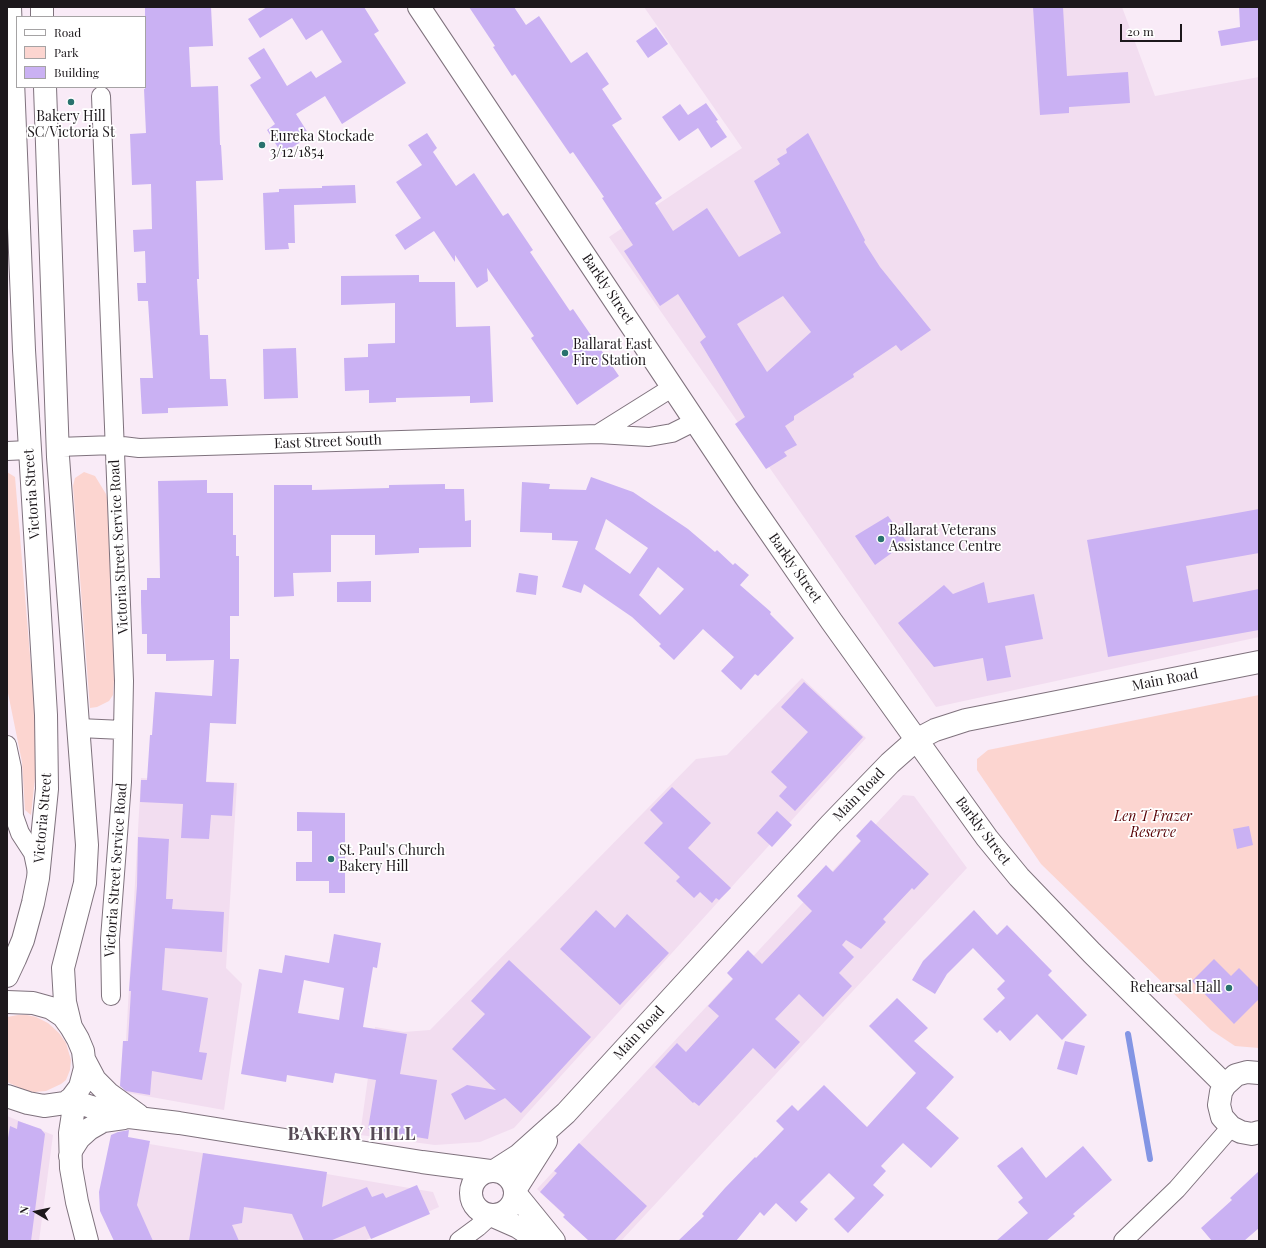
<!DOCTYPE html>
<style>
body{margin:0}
#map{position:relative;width:1266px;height:1248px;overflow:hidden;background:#f9ebf7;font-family:"Playfair Display",serif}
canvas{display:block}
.frame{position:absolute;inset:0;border:8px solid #1d181c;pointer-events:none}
.legend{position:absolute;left:16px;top:16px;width:130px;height:72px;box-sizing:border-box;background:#fff;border:1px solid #a5a3a4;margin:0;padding:5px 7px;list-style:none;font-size:12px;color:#1d181c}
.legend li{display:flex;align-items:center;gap:8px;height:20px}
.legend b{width:20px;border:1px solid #a5a3a4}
.north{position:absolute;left:16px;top:1192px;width:40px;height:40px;-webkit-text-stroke:3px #fff;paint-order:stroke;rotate:279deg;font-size:11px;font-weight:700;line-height:16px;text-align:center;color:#1d181c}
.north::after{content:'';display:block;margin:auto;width:14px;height:18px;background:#1d181c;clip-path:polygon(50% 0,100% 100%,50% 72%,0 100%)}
.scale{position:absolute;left:1120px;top:24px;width:62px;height:18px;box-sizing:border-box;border:2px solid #1d181c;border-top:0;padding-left:5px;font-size:12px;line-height:14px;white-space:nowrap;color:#1d181c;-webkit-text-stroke:3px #fff;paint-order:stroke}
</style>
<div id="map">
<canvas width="1266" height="1248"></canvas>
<div class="frame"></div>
<ul class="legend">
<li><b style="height:5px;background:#fff"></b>Road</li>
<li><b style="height:11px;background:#fcd5d0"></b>Park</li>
<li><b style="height:11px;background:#cab1f3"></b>Building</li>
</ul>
<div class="north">N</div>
<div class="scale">20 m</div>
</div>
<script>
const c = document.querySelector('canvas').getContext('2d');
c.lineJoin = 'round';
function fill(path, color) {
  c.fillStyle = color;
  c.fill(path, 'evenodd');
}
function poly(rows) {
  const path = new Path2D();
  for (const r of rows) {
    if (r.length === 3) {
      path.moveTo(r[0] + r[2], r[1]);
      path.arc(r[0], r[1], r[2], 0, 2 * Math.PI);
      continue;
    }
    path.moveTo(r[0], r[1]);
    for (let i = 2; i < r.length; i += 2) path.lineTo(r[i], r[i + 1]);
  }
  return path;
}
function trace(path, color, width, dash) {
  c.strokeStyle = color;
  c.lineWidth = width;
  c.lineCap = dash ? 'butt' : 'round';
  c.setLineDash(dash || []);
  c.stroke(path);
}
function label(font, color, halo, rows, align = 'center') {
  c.font = font + ' "Playfair Display",serif';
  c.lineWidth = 3.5;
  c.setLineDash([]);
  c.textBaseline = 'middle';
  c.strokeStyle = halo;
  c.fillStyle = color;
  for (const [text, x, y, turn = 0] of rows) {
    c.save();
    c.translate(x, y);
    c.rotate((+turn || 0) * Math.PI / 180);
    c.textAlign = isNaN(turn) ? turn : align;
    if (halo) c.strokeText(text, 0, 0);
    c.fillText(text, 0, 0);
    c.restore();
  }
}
const built = poly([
 [644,7,1122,7,1155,96,1259,77,1259,637,936,707,609,237,742,148],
 [802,678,866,738,514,1128,480,1142,435,1145,360,1135,375,1027,404,1032,430,1030,696,759,727,755],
 [141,778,237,783,226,968,242,984,224,1110,123,1092],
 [903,795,914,796,967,868,621,1241,591,1241,537,1189],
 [7,1116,53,1135,39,1241,7,1241],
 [114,1138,433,1192,439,1207,364,1241,115,1241]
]);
const green = poly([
 [7,472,15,477,35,715,35,778,31,815,25,810,22,762,7,688],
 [84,472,95,476,106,494,109,504,114,680,113,695,109,701,97,707,90,708,73,486,75,478],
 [1259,695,1259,1048,1235,1046,1211,1030,1041,864,977,770,977,759,988,750],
 [18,1015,27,1015,36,1017,48,1023,59,1033,66,1043,71,1060,70,1070,66,1080,61,1084,46,1091,34,1092,27,1091,7,1082,7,1017]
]);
const stream = poly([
 [1128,1034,1150,1159]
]);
const building = poly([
 [145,7,211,7,213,46,189,47,191,87,218,86,220,145,221,145,223,180,196,181,199,279,197,279,200,335,208,335,210,379,226,379,228,406,168,408,168,413,142,414,140,378,153,378,148,301,138,301,137,283,146,283,145,251,134,252,133,230,152,229,151,184,132,185,130,134,146,133,144,89,145,89],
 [267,7,364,7,379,31,374,34,406,83,342,124,325,96,296,114,310,136,282,154,267,130,275,124,250,85,261,78,248,58,264,48,287,86,311,71,316,78,342,62,322,30,306,40,292,18,260,38,248,19],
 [469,7,514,7,526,25,539,16,571,63,587,52,609,84,602,89,622,119,612,125,662,198,655,203,673,231,707,208,739,257,781,233,754,181,780,164,777,159,787,153,786,149,808,133,865,240,864,242,880,267,931,330,901,351,896,345,853,374,854,377,794,416,794,420,785,426,797,445,784,452,787,456,766,469,735,424,745,417,700,342,706,337,678,294,660,306,624,251,633,245,602,198,604,197,573,152,570,154,515,74,512,76,493,47,495,46],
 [783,296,811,332,767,372,737,324],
 [1033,7,1063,7,1067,76,1128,72,1130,103,1069,107,1069,113,1040,115],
 [1239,7,1259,7,1259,40,1221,46,1218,31,1240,27],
 [656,27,668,44,648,58,636,41],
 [706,103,718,120,716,121,727,137,711,148,698,128,679,141,662,117,680,104,688,115],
 [427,133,437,148,433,152,456,186,474,173,503,216,508,213,533,250,530,252,570,311,573,309,619,376,577,405,531,338,534,336,487,268,488,281,477,288,455,255,455,262,434,231,405,250,395,235,421,218,396,182,422,165,408,145],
 [355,185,356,203,294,205,295,243,288,243,289,249,265,250,263,193,279,192,279,189,322,188,322,186],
 [419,275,419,282,455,282,456,327,490,326,493,402,470,403,470,396,396,398,396,402,369,403,369,390,345,391,344,358,368,357,368,344,395,343,395,303,341,305,341,276],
 [296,348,298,398,264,399,263,349],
 [591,477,633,492,688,529,715,552,717,550,733,565,735,563,749,575,740,585,771,612,770,614,794,638,758,676,755,674,741,690,721,671,734,657,703,629,674,660,659,646,661,644,632,617,584,584,581,593,562,587,578,541,552,540,552,533,520,532,522,482,550,484,549,489,586,490],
 [606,519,648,548,630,574,595,549],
 [658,567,684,589,660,615,639,595],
 [207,480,207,493,233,493,233,535,236,535,236,556,239,556,239,616,230,616,230,659,239,659,236,724,210,723,206,782,234,783,232,816,211,815,209,839,181,838,183,804,140,802,141,780,147,780,150,735,152,735,155,692,212,696,214,660,166,661,166,654,147,654,147,634,142,634,141,602,141,590,147,590,147,578,160,578,158,481],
 [445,484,445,489,464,489,465,521,471,520,471,547,419,548,419,553,375,555,375,535,331,535,331,572,293,573,294,596,274,597,274,485,312,485,312,490,389,488,389,485],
 [1259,509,1259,553,1186,566,1193,602,1259,589,1259,630,1108,657,1087,540],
 [888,516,907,542,875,565,855,536],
 [519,573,538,576,536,595,516,592],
 [371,581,371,602,337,602,337,582],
 [984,582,988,603,1034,594,1043,639,1005,646,1011,677,987,681,983,658,934,667,898,623,944,585,953,594],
 [804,682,863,737,795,811,779,796,787,787,771,772,808,732,781,707],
 [672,787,711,823,688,848,731,888,719,900,716,898,712,903,700,892,694,898,676,881,680,877,644,843,663,823,650,810],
 [777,811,792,825,772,847,757,833],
 [297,812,345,813,345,893,329,893,329,881,296,881,296,862,312,862,312,831,297,831],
 [871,820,929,874,914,890,912,888,883,919,886,922,861,949,846,940,842,945,854,957,839,973,852,986,823,1017,799,994,775,1019,800,1042,775,1069,753,1048,699,1106,694,1102,693,1103,655,1067,677,1043,686,1052,719,1016,708,1006,733,979,727,973,748,950,762,964,812,911,797,896,826,865,833,872,861,841,856,836],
 [1249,826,1253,845,1237,849,1233,829],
 [138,837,169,839,166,899,173,899,172,909,224,912,222,952,165,948,162,990,208,998,199,1052,207,1053,202,1080,152,1071,150,1095,126,1091,120,1086,123,1041,128,1041,131,991,129,991,137,886],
 [596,910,615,928,627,914,669,953,620,1005,560,949],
 [974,910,997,935,1007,925,1052,971,1048,975,1087,1015,1062,1040,1037,1014,1010,1041,1000,1030,997,1033,983,1019,1005,998,997,989,1005,981,973,948,947,974,935,994,912,980,923,961],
 [334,934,381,943,377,968,373,967,363,1027,407,1034,400,1074,437,1080,428,1139,368,1129,376,1080,335,1073,333,1083,287,1075,286,1082,241,1074,259,969,282,973,285,955,329,963],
 [304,980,344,988,339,1020,298,1013],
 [1214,959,1231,976,1239,968,1259,988,1259,999,1234,1024,1192,981],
 [509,960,591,1037,521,1113,505,1098,465,1120,451,1094,467,1085,496,1090,452,1049,485,1014,471,1001],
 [897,998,928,1028,914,1041,954,1077,926,1108,959,1138,931,1168,903,1143,881,1166,886,1171,873,1185,884,1195,848,1233,834,1219,855,1198,829,1173,800,1202,808,1209,796,1222,776,1203,764,1216,760,1212,736,1241,678,1241,704,1216,702,1214,725,1188,755,1157,756,1158,784,1129,776,1121,792,1105,798,1111,824,1085,867,1127,916,1073,869,1026],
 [1065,1041,1085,1046,1077,1075,1057,1069],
 [18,1121,41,1129,45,1134,31,1241,7,1241,7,1144,10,1126,17,1129],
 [129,1130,128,1137,150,1141,137,1205,153,1241,114,1241,100,1211,99,1192,111,1135,118,1132],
 [579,1143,647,1206,614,1241,589,1241,563,1217,565,1215,540,1192,557,1173,554,1171],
 [1083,1146,1112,1180,1073,1214,1075,1216,1046,1241,996,1241,1028,1213,1018,1202,1023,1198,997,1166,1022,1147,1046,1178],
 [203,1153,327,1172,322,1207,367,1187,372,1197,383,1193,386,1198,417,1185,430,1214,371,1239,365,1226,330,1241,304,1241,292,1214,244,1207,242,1223,232,1225,239,1241,189,1241],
 [1259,1171,1259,1228,1244,1241,1212,1241,1201,1228,1232,1200,1230,1198]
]);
const minor = poly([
 [101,96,124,681,122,782,110,939,111,996],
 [598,434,673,387],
 [58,447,114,445,139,448,598,434,649,437,672,433,696,421],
 [7,451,29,450],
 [79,728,123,730],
 [7,745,12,768,14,816,20,833,33,853,37,872],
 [459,1241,478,1227,490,1216],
 [1123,1241,1177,1189,1231,1127]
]);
const tertiary = poly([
 [42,7,42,17],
 [45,87,58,457,87,845,85,883,63,968,65,1002,71,1027],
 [7,976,15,959,23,940,33,903,38,878,47,789,46,715,24,350,10,7],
 [7,1002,33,1003,51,1008,63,1016,71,1027,78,1039,83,1051,85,1068,80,1087,71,1099,65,1103,44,1106,28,1103,7,1096],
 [85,1061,95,1080,109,1094,138,1115],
 [76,1094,70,1133,71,1168,77,1202,87,1241],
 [69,1100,111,1113,129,1117,179,1123,422,1162,490,1171],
 [70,1156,72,1149,79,1138,89,1129,103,1121,124,1118],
 [493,1193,22],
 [494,1171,519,1155,566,1113,830,825,890,763,916,740],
 [515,1190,546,1141],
 [515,1193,554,1241],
 [493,1216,518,1227,539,1241]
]);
const secondary = poly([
 [419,7,745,496,832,622,987,838,1019,877,1092,953,1225,1085],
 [916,740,935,730,966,720,1259,662],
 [1259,1073,1247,1072,1236,1075,1225,1085,1221,1092,1219,1105,1222,1117,1231,1127,1241,1132,1252,1134,1259,1132]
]);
const markers = [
 [71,102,4,"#29726e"],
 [262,145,4,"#29726e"],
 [565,353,4,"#29726e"],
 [881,539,4,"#29726e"],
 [331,859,4,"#29726e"],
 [1229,988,4,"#29726e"]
];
const poiNames = [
 ["Bakery Hill",71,117,"center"],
 ["SC/Victoria St",71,133,"center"],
 ["Eureka Stockade",270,137],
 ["3/12/1854",270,153],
 ["Ballarat East",573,345],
 ["Fire Station",573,361],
 ["Ballarat Veterans",889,531],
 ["Assistance Centre",889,547],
 ["St. Paul's Church",339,851],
 ["Bakery Hill",339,867],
 ["Rehearsal Hall",1221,988,"right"]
];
const streetNames = [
 ["Barkly Street",608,289,56],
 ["East Street South",328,442,-2],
 ["Victoria Street",32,494,-94],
 ["Victoria Street Service Road",119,547,-93],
 ["Barkly Street",795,568,55],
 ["Main Road",1165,680,-11],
 ["Main Road",859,795,-46],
 ["Victoria Street",43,818,-85],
 ["Barkly Street",983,831,53],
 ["Victoria Street Service Road",116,870,-86],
 ["Main Road",639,1033,-47]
];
const parkNames = [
 ["Len T Frazer",1153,817],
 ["Reserve",1153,833]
];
const districtNames = [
 ["BAKERY HILL",352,1134]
];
fill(built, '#f2ddf0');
fill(green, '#fcd5d0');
trace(stream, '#8395e4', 6);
fill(building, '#cab1f3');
trace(minor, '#7f727d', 20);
trace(tertiary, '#7f727d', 24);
trace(secondary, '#7f727d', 24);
trace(minor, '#fff', 18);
trace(tertiary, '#fff', 22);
trace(secondary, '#fff', 22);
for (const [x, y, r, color] of markers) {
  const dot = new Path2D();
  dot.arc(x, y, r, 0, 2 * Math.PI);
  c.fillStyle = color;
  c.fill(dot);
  trace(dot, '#fff', 1.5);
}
label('14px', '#1d181c', '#fff', poiNames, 'left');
label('14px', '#1d181c', '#fff', streetNames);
label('italic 14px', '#570004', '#fff', parkNames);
c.letterSpacing = '1px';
label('bold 18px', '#564a55', '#fff', districtNames);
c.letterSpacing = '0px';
</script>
